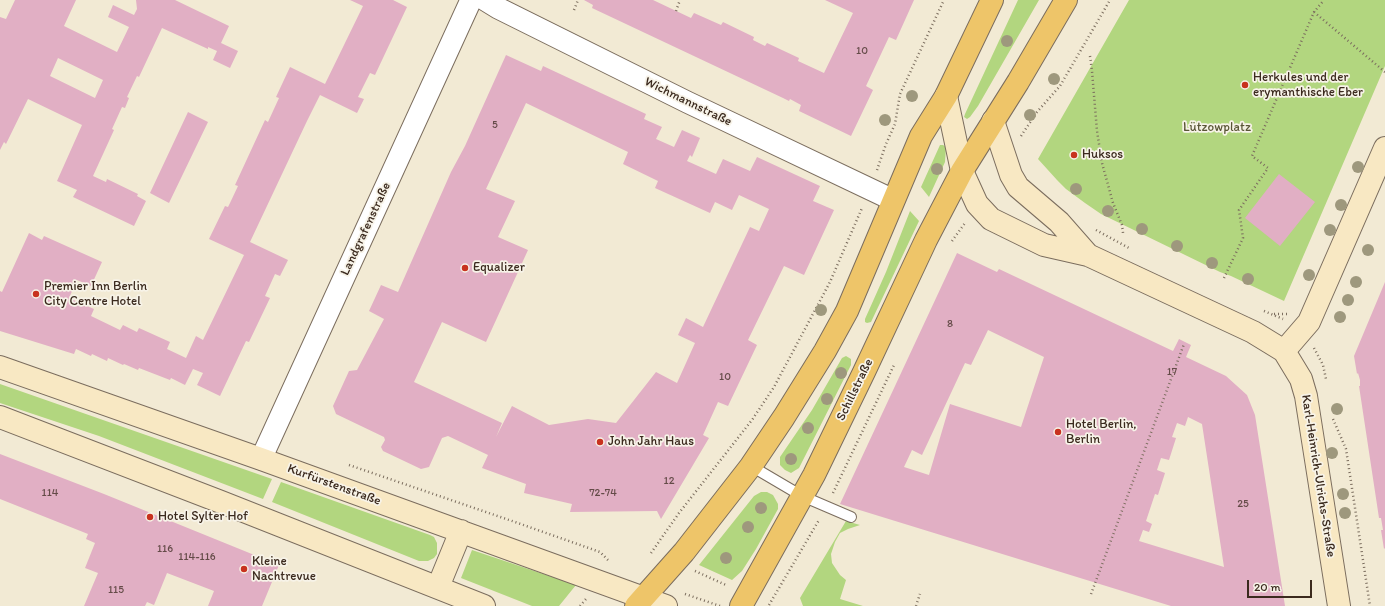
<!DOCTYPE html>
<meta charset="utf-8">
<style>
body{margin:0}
#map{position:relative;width:1385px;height:606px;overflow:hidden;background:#f2ead4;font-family:Itim,sans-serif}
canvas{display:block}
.scale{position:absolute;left:1247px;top:580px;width:65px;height:18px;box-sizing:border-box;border:2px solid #3b2a1e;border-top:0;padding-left:5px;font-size:12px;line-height:14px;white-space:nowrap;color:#3b2a1e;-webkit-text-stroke:3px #f7f3e8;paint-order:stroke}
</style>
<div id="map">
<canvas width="1385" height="606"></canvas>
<div class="scale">20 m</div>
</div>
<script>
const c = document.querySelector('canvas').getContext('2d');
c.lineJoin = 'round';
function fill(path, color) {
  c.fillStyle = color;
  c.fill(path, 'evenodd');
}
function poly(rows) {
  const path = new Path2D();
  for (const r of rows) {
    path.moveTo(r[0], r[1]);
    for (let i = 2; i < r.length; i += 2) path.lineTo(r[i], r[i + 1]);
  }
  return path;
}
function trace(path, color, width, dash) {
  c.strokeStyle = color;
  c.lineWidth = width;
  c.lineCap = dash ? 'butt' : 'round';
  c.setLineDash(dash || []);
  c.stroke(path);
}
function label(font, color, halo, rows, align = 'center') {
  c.font = font + ' Itim,sans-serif';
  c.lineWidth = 3.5;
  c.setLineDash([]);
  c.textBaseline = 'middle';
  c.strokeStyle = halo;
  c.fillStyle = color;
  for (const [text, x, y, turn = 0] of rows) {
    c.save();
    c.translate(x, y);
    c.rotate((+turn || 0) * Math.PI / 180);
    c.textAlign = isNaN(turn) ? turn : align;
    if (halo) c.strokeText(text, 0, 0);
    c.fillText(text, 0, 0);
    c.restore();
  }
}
const green = poly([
 [1018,0,1039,0,978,106,970,117,967,119,964,117,965,114],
 [1129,0,1385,0,1385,66,1284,301,1231,276,1220,272,1101,214,1085,203,1066,189,1057,180,1038,159],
 [940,145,943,145,946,147,945,162,929,197,921,187],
 [910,211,919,221,871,322,867,323,865,322,865,319,886,272],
 [846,356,851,359,851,365,799,468,791,473,785,470,780,465,780,457,812,410,842,358],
 [0,384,103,420,272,479,263,499,99,436,0,403],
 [281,482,430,535,434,537,437,543,437,554,434,558,428,561,419,561,272,502],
 [761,492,767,492,773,495,778,504,778,509,756,549,742,571,732,580,699,565,754,496],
 [846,521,860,525,848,529,840,533,835,542,831,554,832,563,840,575,846,580,840,599,863,606,803,606,800,598],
 [472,550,576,585,559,606,532,606,461,578]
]);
const building = poly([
 [15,0,76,0,64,26,117,52,129,27,108,17,113,5,134,15,137,9,136,0,175,0,229,26,221,43,238,51,230,68,213,60,217,51,208,47,208,49,162,28,139,77,137,76,127,97,129,98,125,108,122,107,112,129,114,130,93,176,106,182,107,179,138,194,137,196,146,201,134,226,73,197,77,190,57,181,82,125,28,99,6,144,4,142,0,150,0,17,6,19],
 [58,58,103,80,95,98,50,76],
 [350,0,393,0,407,7,375,75,370,73,358,97,364,99,357,113,320,95,307,121,250,242,288,260,280,276,275,274,265,296,270,298,249,342,246,341,220,396,197,385,203,373,193,369,185,385,171,378,170,380,139,368,138,370,124,364,123,365,108,358,107,361,92,354,91,356,76,349,74,354,0,331,0,291,2,292,29,233,42,240,44,236,102,262,91,286,77,280,69,298,94,309,91,316,120,330,123,325,137,332,139,328,170,342,167,349,186,358,196,336,203,340,244,255,209,239,225,206,228,207,230,203,238,186,235,185,265,120,268,122,279,98,276,97,290,67,325,84,363,6],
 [584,0,653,0,691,18,694,13,721,25,723,22,754,37,753,40,765,46,767,43,799,58,798,61,824,73,853,13,825,0,914,0,896,40,889,37,866,86,873,90,851,136,799,111,801,105,790,99,789,101,783,98,592,8,593,5],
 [506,55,541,71,543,66,646,114,644,119,662,127,656,139,674,147,682,130,700,138,692,157,690,155,687,161,716,174,723,159,750,171,757,157,820,186,813,201,834,210,804,275,784,266,748,340,757,345,728,406,718,402,703,435,709,438,661,519,657,511,570,512,572,504,524,493,526,484,482,468,488,455,448,436,442,438,429,467,421,469,383,451,381,447,385,440,384,437,336,414,333,406,349,371,357,370,384,319,369,311,381,285,398,292,451,172,465,146],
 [526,103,628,152,623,164,658,181,655,188,710,213,715,202,732,210,739,195,769,209,759,231,750,227,703,327,686,318,678,335,695,343,677,383,656,372,616,423,588,419,549,425,512,406,496,437,502,423,414,382,442,322,486,342,528,250,498,237,515,201,486,189],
 [188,112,208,122,169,203,150,193],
 [1279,174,1315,202,1280,246,1245,218],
 [957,253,997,272,999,269,1173,351,1179,339,1191,345,1186,357,1226,376,1247,395,1255,415,1285,606,1171,606,840,504],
 [988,330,1044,357,1021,427,950,404,929,475,904,467,912,450,922,455,965,363,971,365],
 [1188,417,1202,424,1224,567,1139,541,1143,530,1149,532,1152,524,1146,521,1155,494,1158,495,1165,473,1157,470,1161,458,1169,460,1176,438,1172,437,1177,423,1185,426],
 [1385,282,1385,548,1384,549,1381,530,1383,530,1381,518,1379,518,1359,386,1360,386,1360,380,1358,373,1357,374,1354,356],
 [0,454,104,494,279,565,262,606,208,606,214,591,167,573,154,605,147,602,145,606,84,606,98,573,85,568,95,543,86,539,88,534,0,499]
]);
const path = poly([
 [574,10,578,0],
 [676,11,680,0],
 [1314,12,1385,72],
 [1090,56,1092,71,1097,131,1102,163,1113,203,1122,225,1123,233],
 [1021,136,1037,112,1060,86,1110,0],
 [877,170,886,144,895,124,900,94,944,0],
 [1096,230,1129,248],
 [952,241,965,223],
 [1224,278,1243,238,1239,210,1268,168,1252,156,1314,12,1324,0],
 [1264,311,1283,319],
 [1274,314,1287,314],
 [1314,348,1323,365,1326,379],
 [1333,419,1346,449,1370,606],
 [349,465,515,522,600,552,608,560],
 [833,493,894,365],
 [651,553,679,513,752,420,774,387,830,282,862,208],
 [695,571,726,585],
 [685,594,720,606],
 [1091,594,1184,344],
 [769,605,819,520],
 [580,606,586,599],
 [916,606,920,594]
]);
const lane = poly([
 [751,466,802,496,851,517]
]);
const street = poly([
 [485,0,498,8,687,102,893,200],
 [261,459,471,0]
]);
const secondary = poly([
 [946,96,962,171,977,204,991,219,1044,245,1088,255,1253,332,1284,351,1301,379,1306,396,1339,606],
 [993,121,1011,175,1018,187,1059,222,1088,255],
 [1284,351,1309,322,1385,148],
 [0,367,261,459,666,606],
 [0,417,221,502,484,606],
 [438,587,461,531]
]);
const primary = poly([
 [636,606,684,552,751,466,784,417,825,351,847,311,921,136,946,96,992,0],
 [741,606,814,475,864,372,926,240,962,171,1018,82,1066,0]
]);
const trees = [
 [1007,41],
 [1054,79],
 [912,96],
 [1030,115],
 [885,120],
 [1358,167],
 [937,169],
 [1076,189],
 [1341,205],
 [1108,211],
 [1142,229],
 [1330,230],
 [1177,246],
 [1368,250],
 [1212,263],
 [1309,275],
 [1248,279],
 [1356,282],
 [1348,300],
 [821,310],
 [1340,317],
 [841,373],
 [827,399],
 [1337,409],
 [808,428],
 [1332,453],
 [791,459],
 [1343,494],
 [761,508],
 [1345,513],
 [748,527],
 [726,558]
];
const markers = [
 [1245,85,4,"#c8321e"],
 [1074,155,4,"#c8321e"],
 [465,268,4,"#c8321e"],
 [36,294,4,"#c8321e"],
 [1058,432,4,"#c8321e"],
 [600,442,4,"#c8321e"],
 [150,517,4,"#c8321e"],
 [244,569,4,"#c8321e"]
];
const numberNames = [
 ["10",862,51],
 ["5",495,125],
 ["8",950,324],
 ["17",1172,372],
 ["10",725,377],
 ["12",669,481],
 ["114",50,493],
 ["72-74",603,493],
 ["25",1243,504],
 ["116",165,549],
 ["114-116",197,557],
 ["115",116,590]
];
const poiNames = [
 ["Herkules und der",1253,78],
 ["erymanthische Eber",1253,93],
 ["Huksos",1082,155],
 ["Equalizer",473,268],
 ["Premier Inn Berlin",44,287],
 ["City Centre Hotel",44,302],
 ["Hotel Berlin,",1066,425],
 ["Berlin",1066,440],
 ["John Jahr Haus",608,442],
 ["Hotel Sylter Hof",158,517],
 ["Kleine",252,562],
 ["Nachtrevue",252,577]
];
const streetNames = [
 ["Wichmannstraße",688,102,26],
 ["Landgrafenstraße",366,229,-65],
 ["Schillstraße",855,390,-64],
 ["Karl-Heinrich-Ulrichs-Straße",1318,476,81],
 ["Kurfürstenstraße",334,485,20]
];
const parkNames = [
 ["Lützowplatz",1217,128]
];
fill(green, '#b2d67f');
fill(building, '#e1afc4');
trace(lane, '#7b6d5e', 12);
trace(street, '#7b6d5e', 23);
trace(secondary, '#7b6d5e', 24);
trace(primary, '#7b6d5e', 24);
trace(path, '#7b6d5e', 2.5, [1, 3]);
trace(lane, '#fff', 10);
trace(street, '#fff', 21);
trace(secondary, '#f8e8c3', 22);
trace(primary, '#eec569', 22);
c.fillStyle = '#9e987d';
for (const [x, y] of trees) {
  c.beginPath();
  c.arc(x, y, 6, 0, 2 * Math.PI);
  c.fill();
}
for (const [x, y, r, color] of markers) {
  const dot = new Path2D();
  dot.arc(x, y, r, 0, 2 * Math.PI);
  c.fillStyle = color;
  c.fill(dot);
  trace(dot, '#f7f3e8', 1.5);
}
label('11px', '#644b48', null, numberNames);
label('13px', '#3b2a1e', '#f7f3e8', poiNames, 'left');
label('13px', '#3b2a1e', '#f7f3e8', streetNames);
label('13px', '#595536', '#f7f3e8', parkNames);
</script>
